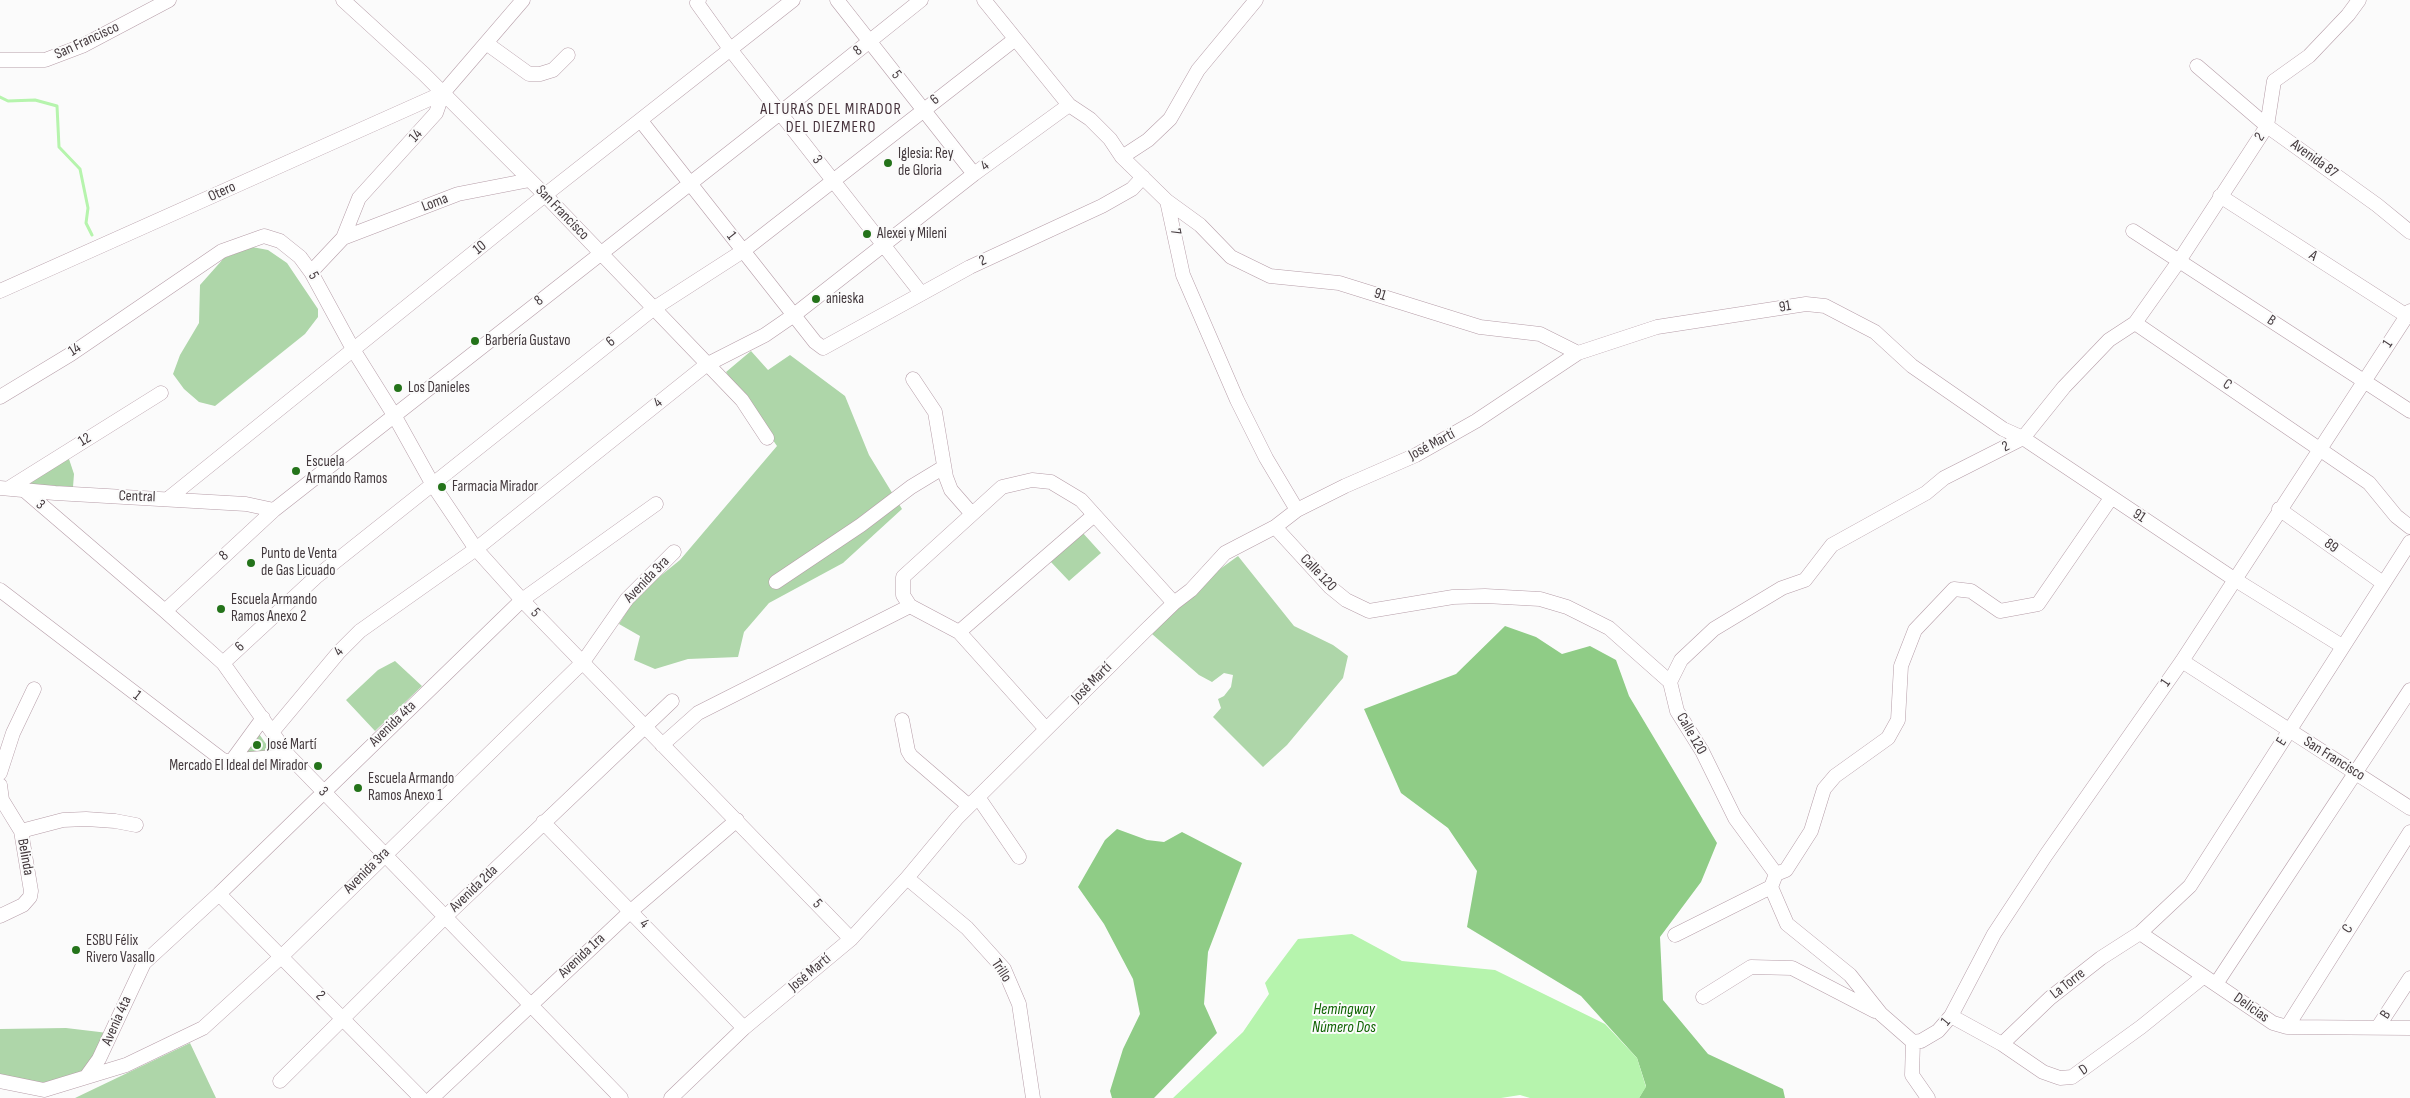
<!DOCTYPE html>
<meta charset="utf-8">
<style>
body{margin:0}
canvas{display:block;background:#fbfbfb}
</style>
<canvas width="2410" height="1098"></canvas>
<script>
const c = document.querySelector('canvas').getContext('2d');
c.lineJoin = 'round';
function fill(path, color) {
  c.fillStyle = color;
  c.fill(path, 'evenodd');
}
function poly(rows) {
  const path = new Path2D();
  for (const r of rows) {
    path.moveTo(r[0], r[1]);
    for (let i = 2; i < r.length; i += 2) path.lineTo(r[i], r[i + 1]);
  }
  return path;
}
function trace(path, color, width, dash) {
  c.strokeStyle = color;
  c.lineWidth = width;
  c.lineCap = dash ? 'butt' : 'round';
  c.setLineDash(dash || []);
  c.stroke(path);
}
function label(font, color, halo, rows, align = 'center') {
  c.font = font + ' "Sofia Sans Condensed",sans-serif';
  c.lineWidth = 4;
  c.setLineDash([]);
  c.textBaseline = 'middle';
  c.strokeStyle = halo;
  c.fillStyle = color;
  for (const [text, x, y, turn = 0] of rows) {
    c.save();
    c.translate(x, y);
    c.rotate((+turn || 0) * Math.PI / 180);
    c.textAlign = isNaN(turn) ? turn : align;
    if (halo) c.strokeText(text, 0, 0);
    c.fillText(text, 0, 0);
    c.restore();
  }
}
const green = poly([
 [252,247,268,250,287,263,318,309,318,317,305,334,215,406,199,402,184,389,173,374,180,355,199,323,200,285,224,258],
 [751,351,768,370,790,355,845,396,869,455,902,509,843,563,769,603,744,632,738,657,688,659,655,669,634,660,640,636,619,624,637,595,680,560,777,446,726,372],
 [68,456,74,474,73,487,31,487,29,479],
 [1082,532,1101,553,1069,581,1050,561],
 [1238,556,1294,626,1333,645,1348,656,1343,678,1287,745,1263,767,1213,717,1221,708,1218,699,1224,696,1231,687,1233,675,1224,673,1212,682,1199,675,1152,634,1153,630,1191,590],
 [395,661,422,686,375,731,346,700,378,670],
 [257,731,271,751,241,755],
 [66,1028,108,1033,91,1068,44,1087,0,1078,0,1029],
 [190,1043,216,1098,75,1098]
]);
const forest = poly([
 [1505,626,1536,637,1562,654,1590,646,1616,660,1629,696,1717,843,1701,882,1660,937,1663,1000,1708,1054,1783,1089,1785,1098,1639,1098,1646,1086,1637,1058,1581,996,1467,927,1477,871,1448,828,1401,793,1364,709,1456,674],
 [1117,829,1147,840,1164,842,1182,832,1242,863,1208,952,1204,1004,1217,1033,1154,1098,1112,1098,1110,1091,1123,1049,1140,1014,1133,979,1104,924,1078,887,1105,840]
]);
const water = poly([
 [1352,934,1402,961,1495,970,1605,1024,1637,1058,1646,1087,1639,1098,1530,1098,1520,1095,1501,1098,1173,1098,1243,1032,1269,994,1265,983,1298,939]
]);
const stream = poly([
 [0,97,8,101,35,100,57,106,59,147,80,169,88,208,86,223,92,235]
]);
const minor = poly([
 [343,0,424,74,545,195,742,400,767,438],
 [699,0,697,3,730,49,921,293],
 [837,0,974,174],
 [984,0,1069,105,1090,119,1110,139,1122,157,1167,201,1200,225,1231,257,1270,276,1339,283,1480,327,1540,334,1578,353],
 [486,43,529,74,540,74,553,70,568,55],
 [0,60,45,60,82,46,169,0],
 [2197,66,2267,126,2377,205,2410,232],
 [641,121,815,342,823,348,970,267,1102,206,1132,189,1143,177],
 [1122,157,1148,140,1170,119,1198,70,1256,0],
 [2220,196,2407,316],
 [1167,201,1183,275,1237,400,1266,458,1297,510],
 [2133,231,2410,411],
 [343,238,458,194,530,180],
 [311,272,343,238,359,198,436,113,443,93,523,0],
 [0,291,443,93],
 [2135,323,2369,483,2396,516,2410,527],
 [913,379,935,412,946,477,951,490,972,514],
 [0,397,71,354,222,251,264,236,280,241,300,257,311,272,354,351,394,415,433,485,476,549,522,600,851,939],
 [0,488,55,493,246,504,274,510],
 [9,488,161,393],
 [24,490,165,611,223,663,289,756,621,1098],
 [169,498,545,195,793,0],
 [2279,509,2383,583],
 [1275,527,1330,587,1346,600,1369,611,1453,597,1485,596,1540,599,1567,607,1609,628,1670,682,1677,711,1702,751,1735,818,1776,874,1771,887,1787,924,1850,975,1881,1014,1913,1042,1912,1075,1928,1098],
 [776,582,861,525,911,487,944,467],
 [0,590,224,761,289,756],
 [165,611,274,510,780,113,921,0],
 [959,632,1093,516],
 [2182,661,2410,808],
 [223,663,316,577,653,309,743,251,1014,40],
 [1670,682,1681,660,1714,629,1782,588,1805,580,1832,545,1926,493,1944,478,2023,438,2064,387,2109,340,2135,323,2179,261,2267,126,2274,81,2309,56,2348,15,2359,0],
 [902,720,908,751,911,756,969,806],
 [1046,729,959,632,910,606,903,595,903,577,1002,487,1032,480,1051,482,1081,500,1174,603],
 [273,731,339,652,360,631,476,549,706,365,765,335,794,315,974,174,1069,105],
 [662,745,698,713,910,606],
 [231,762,263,718],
 [0,773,13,733,34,689],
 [0,785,2,800,21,831,31,891,30,897,23,905,0,916],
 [978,797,1019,857],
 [543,822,744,1028],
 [21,831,63,820,86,819,115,821,136,825],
 [1776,874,1786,870,1811,831,1824,789,1835,776,1888,738,1898,720,1901,666,1915,630,1954,589,1971,591,2000,611,2038,604,2111,498],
 [907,878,967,928,1004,969,1019,1004,1033,1098],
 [219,894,421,1098],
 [2140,933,2273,1023,2287,1027,2410,1028],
 [1675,935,1771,887],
 [2216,984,2410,690],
 [1703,997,1751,967,1792,968,1875,1011],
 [1951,1016,2002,1044,2043,1072,2060,1078,2072,1077,2141,1027,2203,977],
 [2287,1027,2410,832],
 [2378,1027,2410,978],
 [1913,1042,1921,1041,1938,1031,1951,1016,1994,934,2046,855,2182,661,2410,311],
 [2002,1044,2050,998,2101,958,2140,933,2190,886,2410,542],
 [86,1077,99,1059,144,963,219,894,522,600,656,504],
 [0,1081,44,1090,126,1065,203,1028,281,957,583,662,627,599,674,552],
 [280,1081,445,917,672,701],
 [432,1098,631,911,737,820],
 [671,1098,744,1028,851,939,907,878,957,818,1144,632,1174,603,1191,590,1225,553,1275,527,1297,510,1345,486,1416,455,1476,421,1578,353,1657,327,1806,304,1825,306,1875,332,1912,366,2003,429,2023,438,2234,579,2342,646]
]);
const markers = [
 [888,163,5,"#24731a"],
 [867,234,5,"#24731a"],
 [816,299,5,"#24731a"],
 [475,341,5,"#24731a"],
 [398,388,5,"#24731a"],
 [296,471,5,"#24731a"],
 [442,487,5,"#24731a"],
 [251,563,5,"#24731a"],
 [221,609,5,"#24731a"],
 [257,745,5,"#24731a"],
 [318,766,5,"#24731a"],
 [358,788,5,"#24731a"],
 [76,950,5,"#24731a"]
];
const streetNames = [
 ["San Francisco",87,41,-25],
 ["8",858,51,-39],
 ["5",896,75,51],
 ["6",935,100,-38],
 ["14",416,136,-48],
 ["2",2260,137,-56],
 ["Avenida 87",2314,159,36],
 ["3",817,160,52],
 ["4",985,166,-36],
 ["Otero",222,192,-24],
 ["Loma",435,203,-21],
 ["San Francisco",562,213,46],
 ["7",1175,232,78],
 ["1",731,236,52],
 ["10",480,248,-39],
 ["A",2313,256,33],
 ["2",983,261,-25],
 ["5",313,276,59],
 ["91",1380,295,17],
 ["8",539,301,-38],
 ["91",1785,307,-9],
 ["B",2271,321,33],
 ["6",611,342,-39],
 ["1",2388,344,-56],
 ["14",75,350,-33],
 ["C",2227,385,34],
 ["4",658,403,-39],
 ["12",85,440,-32],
 ["José Martí",1432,445,-28],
 ["2",2006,447,-27],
 ["Central",137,497,2],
 ["3",40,505,42],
 ["91",2139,516,33],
 ["89",2331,546,36],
 ["8",224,556,-43],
 ["Calle 120",1318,573,46],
 ["Avenida 3ra",647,580,-46],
 ["5",535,613,45],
 ["6",240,647,-43],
 ["4",339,652,-47],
 ["José Martí",1092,683,-45],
 ["1",2166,683,-55],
 ["1",137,696,38],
 ["Avenida 4ta",393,724,-44],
 ["Calle 120",1691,734,60],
 ["E",2282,742,-58],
 ["San Francisco",2334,759,32],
 ["3",323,792,46],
 ["Belinda",25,857,80],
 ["Avenida 3ra",367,871,-45],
 ["Avenida 2da",474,889,-44],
 ["5",817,904,46],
 ["4",644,924,46],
 ["C",2348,929,-58],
 ["Avenida 1ra",582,956,-43],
 ["Trillo",1001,971,57],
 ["José Martí",810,973,-40],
 ["La Torre",2068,984,-38],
 ["2",320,996,44],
 ["Delicias",2251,1008,35],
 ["B",2386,1015,-57],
 ["Avenia 4ta",117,1021,-66],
 ["1",1946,1022,-50],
 ["D",2084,1070,-34]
];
const poiNames = [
 ["Iglesia: Rey",898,154],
 ["de Gloria",898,171],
 ["Alexei y Mileni",877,234],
 ["anieska",826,299],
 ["Barbería Gustavo",485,341],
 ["Los Danieles",408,388],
 ["Escuela",306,462],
 ["Armando Ramos",306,479],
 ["Farmacia Mirador",452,487],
 ["Punto de Venta",261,554],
 ["de Gas Licuado",261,571],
 ["Escuela Armando",231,600],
 ["Ramos Anexo 2",231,617],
 ["José Martí",267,745],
 ["Mercado El Ideal del Mirador",308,766,"right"],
 ["Escuela Armando",368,779],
 ["Ramos Anexo 1",368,796],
 ["ESBU Félix",86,941],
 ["Rivero Vasallo",86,958]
];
const neighbourhoodNames = [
 ["ALTURAS DEL MIRADOR",831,110],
 ["DEL DIEZMERO",831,128]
];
const waterNames = [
 ["Hemingway",1344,1010],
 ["Número Dos",1344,1028]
];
fill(green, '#aed6a9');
fill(forest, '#8fcc86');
fill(water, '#b6f4ad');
trace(stream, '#b6f4ad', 3);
trace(minor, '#b69da8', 15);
trace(minor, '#fff', 14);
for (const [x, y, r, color] of markers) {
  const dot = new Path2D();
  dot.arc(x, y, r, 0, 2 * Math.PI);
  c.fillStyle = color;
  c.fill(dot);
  trace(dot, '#fbfbfb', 2);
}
label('15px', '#443a3e', '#fbfbfb', streetNames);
label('15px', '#443a3e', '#fbfbfb', poiNames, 'left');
c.letterSpacing = '1px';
label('16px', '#46323b', '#fbfbfb', neighbourhoodNames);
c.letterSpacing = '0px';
label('italic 16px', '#0e6301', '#fbfbfb', waterNames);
</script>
